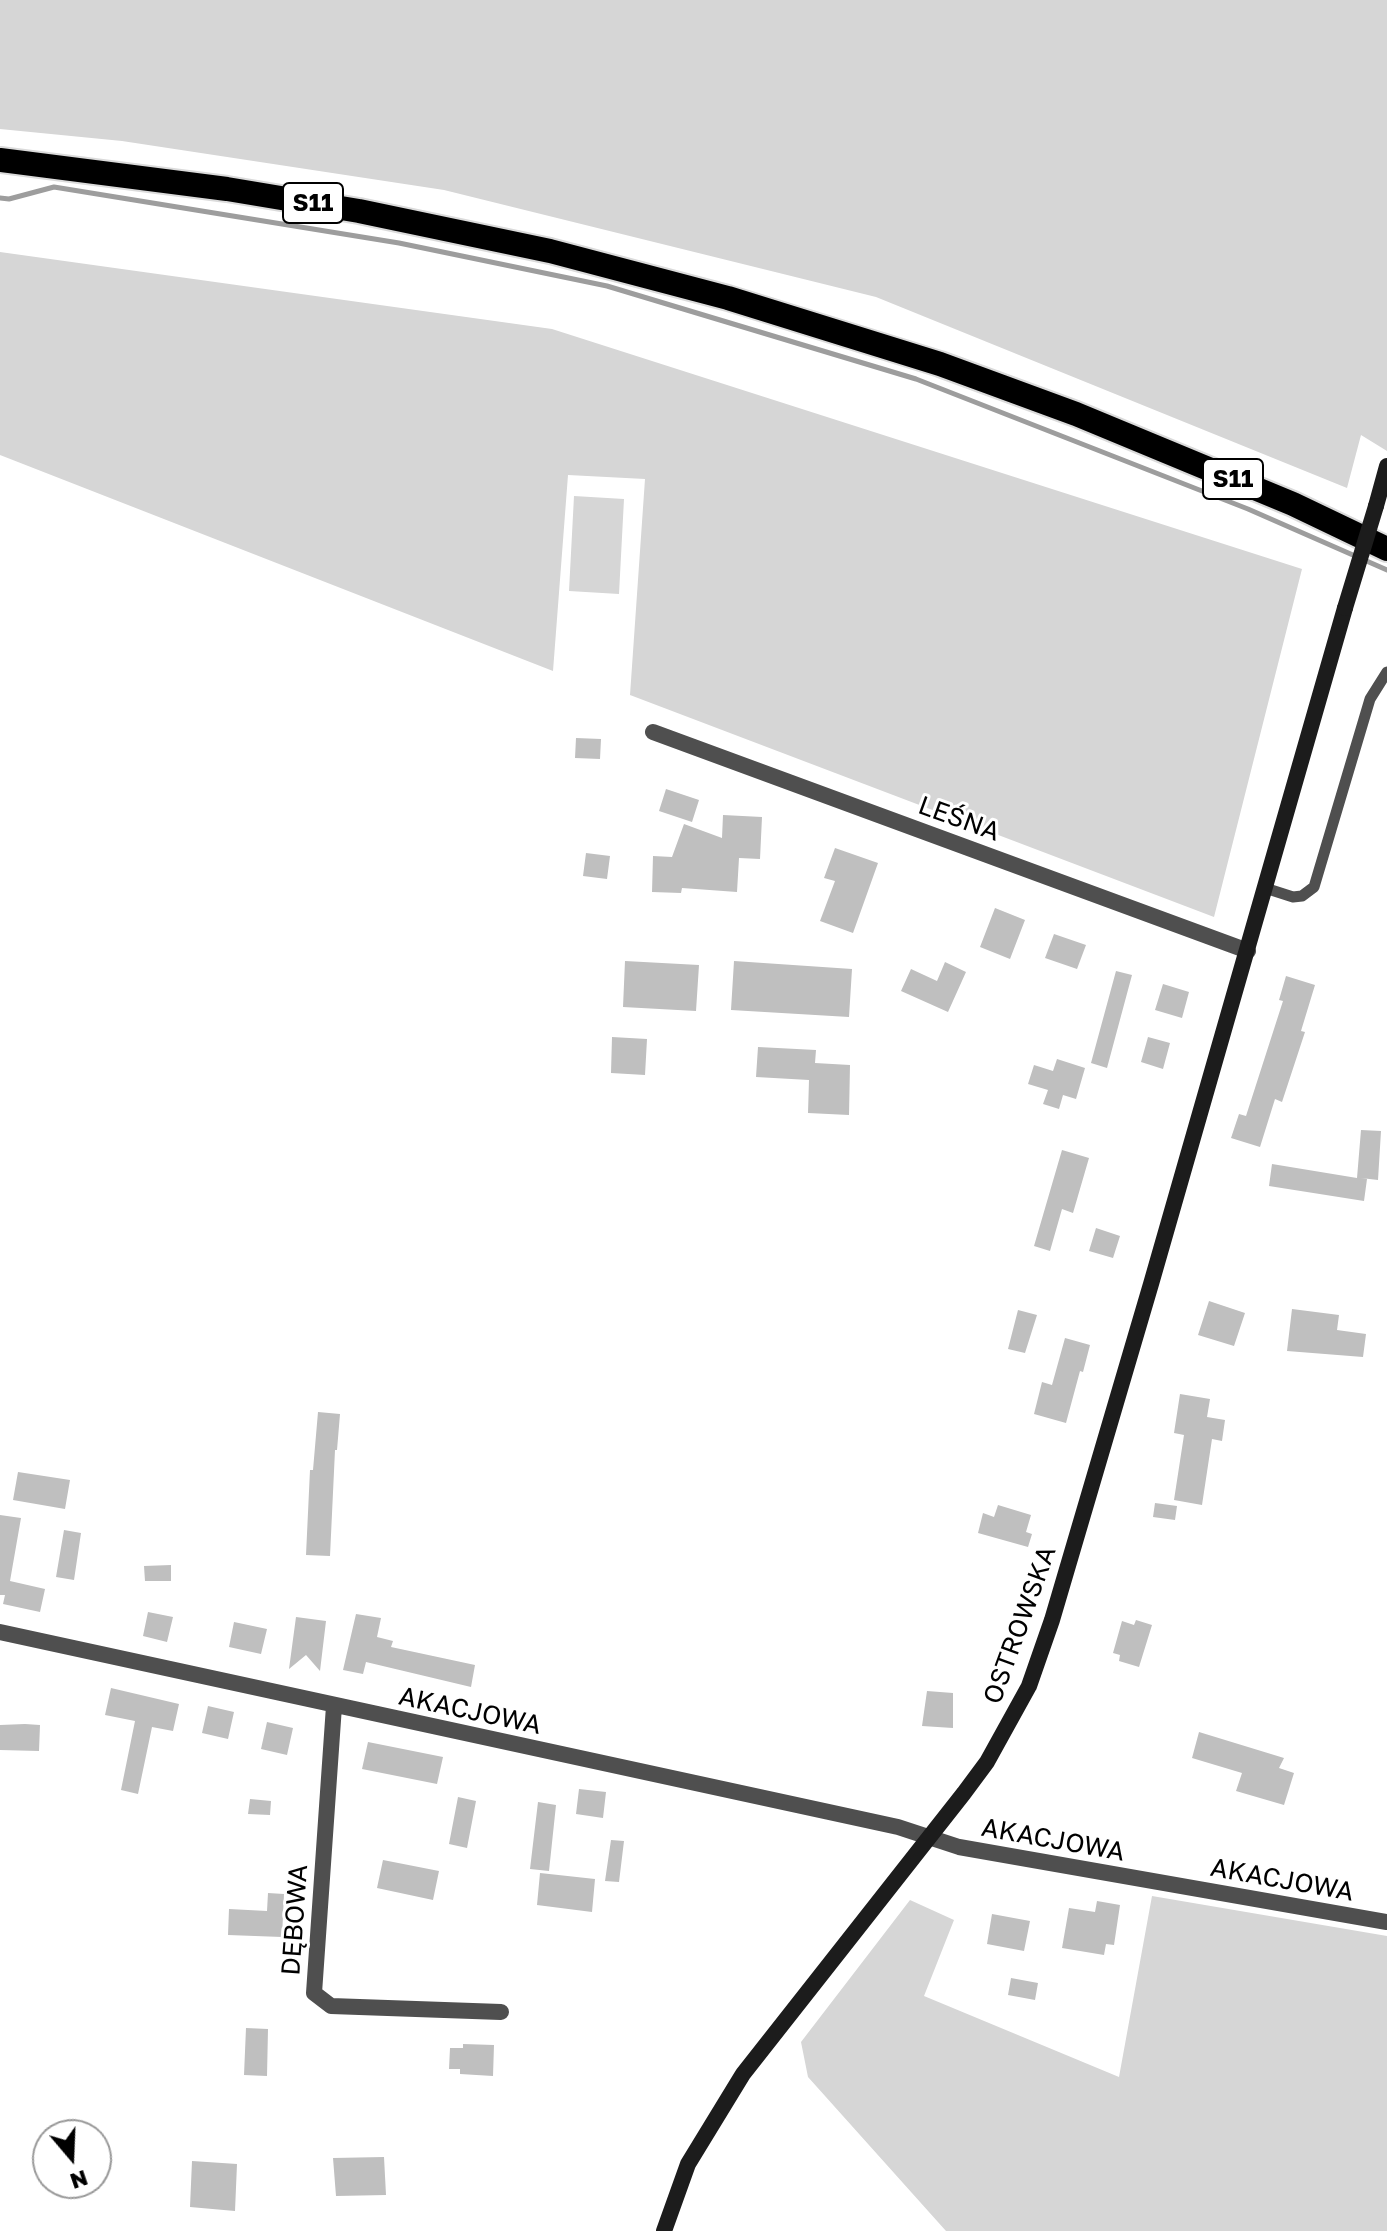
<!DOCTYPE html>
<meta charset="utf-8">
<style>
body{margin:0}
#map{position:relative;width:1387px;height:2231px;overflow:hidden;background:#fff;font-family:"Golos Text",sans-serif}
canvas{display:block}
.north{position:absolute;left:32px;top:2119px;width:80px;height:80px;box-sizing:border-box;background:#fff;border:2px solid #999;border-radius:50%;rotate:161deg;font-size:22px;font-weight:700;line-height:32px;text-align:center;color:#000}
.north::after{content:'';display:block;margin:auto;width:28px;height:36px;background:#000;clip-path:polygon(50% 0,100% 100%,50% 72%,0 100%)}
</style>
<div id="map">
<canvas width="1387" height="2231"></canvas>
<div class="north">N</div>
</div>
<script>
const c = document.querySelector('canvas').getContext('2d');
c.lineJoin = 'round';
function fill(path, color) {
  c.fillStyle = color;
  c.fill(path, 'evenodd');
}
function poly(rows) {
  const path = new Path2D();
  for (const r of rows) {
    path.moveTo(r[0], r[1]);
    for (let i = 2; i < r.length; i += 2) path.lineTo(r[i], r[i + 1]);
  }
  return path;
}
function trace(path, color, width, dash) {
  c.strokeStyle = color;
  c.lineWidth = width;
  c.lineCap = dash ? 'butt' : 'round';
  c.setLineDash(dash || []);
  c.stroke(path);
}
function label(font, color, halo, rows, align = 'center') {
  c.font = font + ' "Golos Text",sans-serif';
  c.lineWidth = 6;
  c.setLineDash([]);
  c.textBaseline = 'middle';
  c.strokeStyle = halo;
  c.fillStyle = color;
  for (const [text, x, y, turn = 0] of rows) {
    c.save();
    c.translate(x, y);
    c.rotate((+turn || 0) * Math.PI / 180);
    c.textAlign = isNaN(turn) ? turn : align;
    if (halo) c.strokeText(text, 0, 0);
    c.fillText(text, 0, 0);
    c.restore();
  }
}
const green = poly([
 [0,0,1387,0,1387,451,1361,435,1347,488,876,297,444,190,122,141,0,129],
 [0,252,552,329,1302,569,1214,917,630,695,645,479,568,475,553,671,0,455],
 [574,496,624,499,619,594,569,591],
 [1152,1896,1387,1936,1387,2231,946,2231,808,2077,801,2042,910,1900,954,1920,924,1996,1119,2077]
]);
const stream = poly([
 [0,198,9,199,54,187,399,243,607,286,916,379,1248,509,1387,570]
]);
const building = poly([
 [576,738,601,739,600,759,575,758],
 [666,789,699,800,692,822,659,811],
 [723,815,762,817,760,859,739,858,737,892,682,888,681,893,652,892,653,856,672,857,684,824,722,838],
 [835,848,878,863,853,933,820,921,835,881,824,878],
 [586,853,610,856,607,879,583,876],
 [995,908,1025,920,1010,959,980,947],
 [1054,934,1086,945,1077,969,1045,958],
 [625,961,699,965,696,1011,623,1007],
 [734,961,852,969,849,1017,731,1010],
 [945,962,966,972,948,1012,901,991,911,969,937,981],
 [1116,971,1132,975,1107,1068,1091,1063],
 [1286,976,1315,985,1301,1031,1305,1032,1282,1102,1275,1099,1260,1147,1231,1138,1239,1114,1246,1116,1283,1001,1279,1000],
 [1163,984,1189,992,1182,1018,1155,1010],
 [612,1037,647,1039,645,1075,611,1073],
 [1148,1037,1170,1043,1163,1069,1141,1062],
 [758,1047,816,1050,815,1063,850,1065,849,1115,808,1113,809,1080,756,1077],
 [1057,1059,1085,1068,1076,1099,1063,1095,1059,1109,1043,1104,1048,1090,1028,1084,1034,1065,1053,1071],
 [1361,1130,1381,1131,1378,1180,1361,1178,1367,1179,1364,1201,1269,1186,1272,1164,1357,1178],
 [1062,1150,1089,1158,1073,1213,1062,1209,1050,1251,1034,1246],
 [1096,1228,1120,1236,1113,1258,1089,1251],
 [1209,1301,1245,1313,1234,1346,1198,1335],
 [1292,1309,1339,1315,1337,1330,1366,1334,1363,1357,1287,1351],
 [1018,1310,1037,1315,1025,1353,1008,1349],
 [1065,1338,1090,1345,1083,1372,1080,1371,1066,1423,1034,1414,1042,1382,1052,1385],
 [1180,1394,1210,1399,1207,1417,1225,1420,1222,1441,1212,1439,1202,1505,1174,1500,1184,1435,1174,1433],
 [318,1412,340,1414,337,1450,335,1450,330,1556,306,1555,310,1470,313,1470],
 [18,1472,70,1480,65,1509,13,1500],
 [1155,1503,1177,1506,1175,1520,1153,1517],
 [998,1505,1031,1515,1026,1532,1032,1534,1028,1547,978,1533,983,1513,994,1517],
 [0,1515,21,1518,10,1581,45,1589,40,1612,3,1604,5,1595,0,1595],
 [64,1530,81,1533,74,1580,56,1577],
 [171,1565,171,1581,145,1581,144,1566],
 [148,1612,173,1617,167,1642,143,1636],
 [356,1614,381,1618,377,1637,393,1641,391,1647,475,1665,471,1687,366,1662,363,1674,343,1670],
 [296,1617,326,1621,320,1671,306,1655,289,1669],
 [1136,1620,1152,1625,1139,1667,1119,1661,1120,1655,1113,1653,1122,1621,1134,1625],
 [234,1622,267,1629,261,1654,229,1647],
 [111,1688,179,1704,173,1731,152,1727,138,1794,121,1790,135,1721,105,1715],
 [927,1691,953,1693,953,1728,922,1726],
 [208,1706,234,1712,228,1739,202,1733],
 [267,1722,293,1728,287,1755,261,1749],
 [25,1724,40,1725,39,1751,0,1750,0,1725],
 [1199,1732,1284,1758,1279,1768,1294,1773,1284,1805,1236,1791,1242,1773,1192,1758],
 [368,1742,443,1757,437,1784,362,1769],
 [579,1789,606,1792,603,1818,576,1814],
 [458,1797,476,1801,467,1848,449,1844],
 [250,1799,271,1801,270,1815,248,1814],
 [538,1802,556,1805,549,1871,530,1869],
 [611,1840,624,1841,619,1882,605,1881],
 [383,1860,439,1871,433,1900,377,1888],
 [540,1873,595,1879,592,1912,537,1905],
 [268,1893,284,1894,282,1937,228,1935,229,1909,267,1911],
 [1097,1901,1120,1905,1114,1945,1106,1944,1104,1955,1062,1948,1069,1908,1095,1912],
 [992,1914,1030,1921,1024,1951,987,1944],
 [1011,1978,1038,1983,1035,2000,1008,1995],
 [246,2028,268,2029,267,2076,244,2075],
 [463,2044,494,2045,493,2076,460,2074,460,2069,449,2069,450,2048,463,2048],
 [384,2157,386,2195,336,2196,333,2158],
 [192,2161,237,2164,235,2211,190,2207]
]);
const lane = poly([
 [1265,888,1293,897,1302,896,1314,887,1370,699,1387,672]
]);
const street = poly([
 [653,732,1248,951],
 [0,1632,898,1827,959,1847,1387,1922],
 [334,1706,314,1993,331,2006,501,2012]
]);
const secondary = poly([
 [1376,506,1387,466],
 [664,2231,688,2164,743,2074,964,1793,987,1762,1029,1686,1052,1620,1151,1284,1345,608]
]);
const highway = poly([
 [0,160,227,189,359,211,550,251,728,298,940,364,1076,414,1293,504,1387,549]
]);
const secondaryBridge = poly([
 [1345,608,1376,506]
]);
const shields = [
 [313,203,60],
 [1233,479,60]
];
const shieldNames = [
 ["S11",313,203],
 ["S11",1233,479]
];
const streetNames = [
 ["LEŚNA",959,819,20],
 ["OSTROWSKA",1020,1625,-70],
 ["AKACJOWA",470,1711,12],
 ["AKACJOWA",1053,1840,10],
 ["AKACJOWA",1282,1880,10],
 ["DĘBOWA",295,1920,-86]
];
fill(green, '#d6d6d6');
trace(stream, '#9d9d9d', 5);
fill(building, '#bfbfbf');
trace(highway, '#dbdbdb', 28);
trace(lane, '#4f4f4f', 11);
trace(street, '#4f4f4f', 16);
trace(secondary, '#1c1c1c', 16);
trace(highway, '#000', 24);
trace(secondaryBridge, '#1c1c1c', 16);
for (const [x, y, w] of shields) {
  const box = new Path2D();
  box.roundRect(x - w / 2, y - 20, w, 40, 6);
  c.fillStyle = '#fff';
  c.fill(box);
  trace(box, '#000', 2);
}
label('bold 24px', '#000', null, shieldNames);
label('26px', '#000', '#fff', streetNames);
</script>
